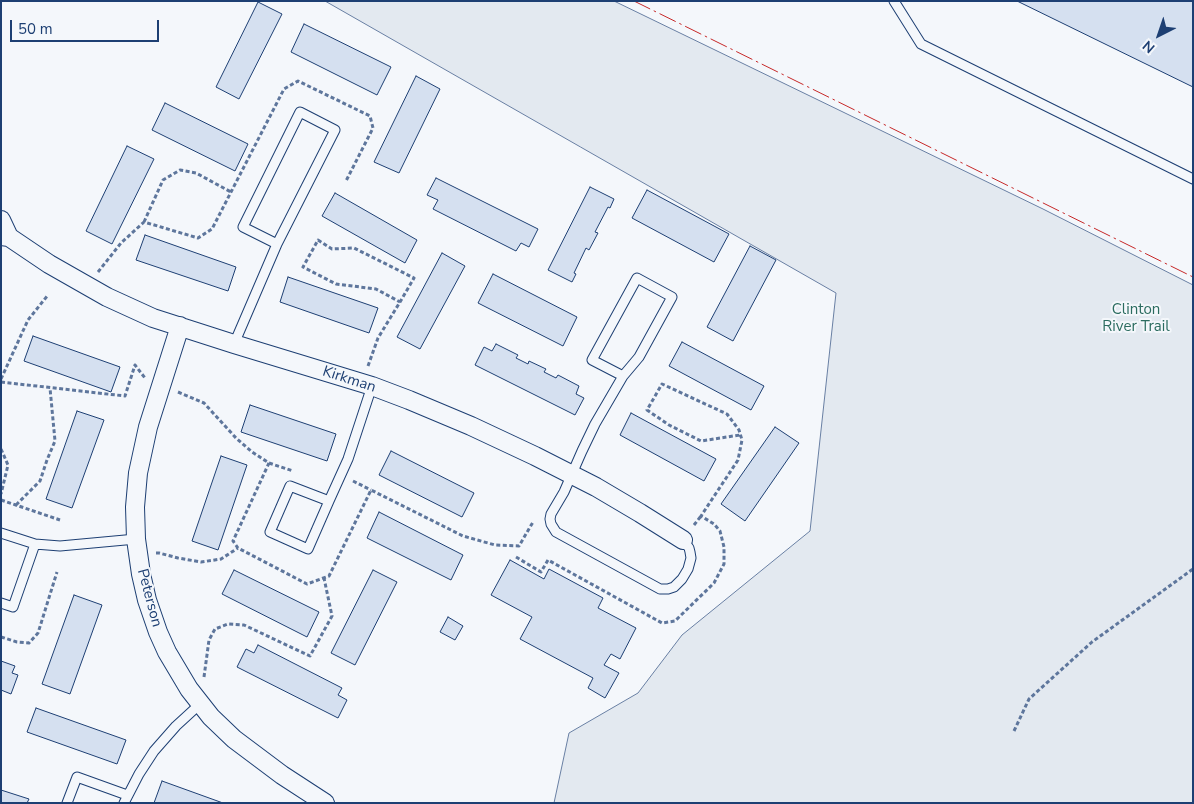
<!DOCTYPE html>
<style>
body{margin:0}
#map{position:relative;width:1194px;height:804px;overflow:hidden;background:#f4f7fb;font-family:"Nunito Sans",sans-serif}
canvas{display:block}
.frame{position:absolute;inset:0;border:2px solid #1d3f73;pointer-events:none}
.north{position:absolute;left:1134px;top:10px;width:50px;height:50px;-webkit-text-stroke:4px #f4f7fb;paint-order:stroke;rotate:221deg;font-size:14px;font-weight:700;line-height:20px;text-align:center;color:#1d3f73}
.north::after{content:'';display:block;margin:auto;width:18px;height:22px;background:#1d3f73;clip-path:polygon(50% 0,100% 100%,50% 72%,0 100%)}
.scale{position:absolute;left:10px;top:20px;width:149px;height:22px;box-sizing:border-box;border:2px solid #1d3f73;border-top:0;padding-left:6px;font-size:15px;line-height:18px;white-space:nowrap;color:#1d3f73;-webkit-text-stroke:4px #f4f7fb;paint-order:stroke}
</style>
<div id="map">
<canvas width="1194" height="804"></canvas>
<div class="frame"></div>
<div class="north">N</div>
<div class="scale">50 m</div>
</div>
<script>
const c = document.querySelector('canvas').getContext('2d');
c.lineJoin = 'round';
function fill(path, color) {
  c.fillStyle = color;
  c.fill(path, 'evenodd');
}
function poly(rows) {
  const path = new Path2D();
  for (const r of rows) {
    path.moveTo(r[0], r[1]);
    for (let i = 2; i < r.length; i += 2) path.lineTo(r[i], r[i + 1]);
  }
  return path;
}
function trace(path, color, width, dash) {
  c.strokeStyle = color;
  c.lineWidth = width;
  c.lineCap = dash ? 'butt' : 'round';
  c.setLineDash(dash || []);
  c.stroke(path);
}
function label(font, color, halo, rows, align = 'center') {
  c.font = font + ' "Nunito Sans",sans-serif';
  c.lineWidth = 4;
  c.setLineDash([]);
  c.textBaseline = 'middle';
  c.strokeStyle = halo;
  c.fillStyle = color;
  for (const [text, x, y, turn = 0] of rows) {
    c.save();
    c.translate(x, y);
    c.rotate((+turn || 0) * Math.PI / 180);
    c.textAlign = isNaN(turn) ? turn : align;
    if (halo) c.strokeText(text, 0, 0);
    c.fillText(text, 0, 0);
    c.restore();
  }
}
const green = poly([
 [325,1,614,1,1043,209,1193,285,1193,803,554,803,569,733,638,693,682,635,810,531,836,293,325,1]
]);
const building = poly([
 [1017,1,1193,1,1193,87,1017,1],
 [258,2,282,14,239,99,216,87,258,2],
 [304,24,391,67,377,95,291,52,304,24],
 [416,76,440,89,399,173,374,162,416,76],
 [165,103,248,144,235,171,152,130,165,103],
 [127,146,154,159,112,244,86,231,127,146],
 [436,178,538,229,529,247,521,243,516,251,433,209,438,200,427,195,436,178],
 [590,187,614,199,610,208,608,207,595,232,598,233,589,250,586,248,574,273,576,274,572,282,548,270,590,187],
 [647,190,729,234,714,262,632,218,647,190],
 [335,193,417,240,405,263,322,216,335,193],
 [145,235,236,267,228,291,136,260,145,235],
 [750,246,776,260,733,341,707,327,750,246],
 [442,253,465,266,420,349,397,337,442,253],
 [493,274,577,317,563,346,478,303,493,274],
 [288,277,378,308,369,333,280,302,288,277],
 [33,336,120,367,111,392,24,361,33,336],
 [682,342,764,386,751,410,669,366,682,342],
 [496,344,518,355,516,358,528,364,529,361,546,369,544,372,556,378,558,375,579,386,576,394,584,398,575,415,475,365,484,347,492,351,496,344],
 [250,405,336,434,327,461,241,432,250,405],
 [77,411,104,420,72,508,46,499,77,411],
 [631,413,716,459,704,481,620,435,631,413],
 [775,427,799,443,745,521,721,504,775,427],
 [391,451,474,493,462,517,379,475,391,451],
 [221,456,247,465,218,550,192,541,221,456],
 [379,512,463,555,451,580,367,538,379,512],
 [510,560,544,579,549,569,603,598,598,608,636,628,620,659,611,654,604,665,619,673,605,698,588,688,593,678,520,639,532,617,491,595,510,560],
 [234,570,319,612,307,637,222,594,234,570],
 [373,570,397,582,355,665,331,653,373,570],
 [74,595,102,605,70,694,42,684,74,595],
 [448,617,463,626,455,640,440,632,448,617],
 [258,645,342,688,338,695,347,700,338,718,237,667,246,649,254,653,258,645],
 [1,661,15,666,12,673,18,675,11,694,1,690,1,661],
 [36,708,126,740,117,764,27,732,36,708],
 [162,781,223,803,154,803,162,781],
 [1,790,29,799,27,803,1,803,1,790]
]);
const path = poly([
 [144,222,163,180,180,170,196,173,231,192],
 [98,272,121,243,144,222,198,238,212,229,284,89,298,81,370,116,373,128,346,181],
 [368,366,378,338,400,302,414,278,354,248,332,249,318,240,303,267,336,284,376,289,400,302],
 [1,379,28,320,48,295],
 [1,382,125,396,135,365,145,378],
 [178,392,204,403,236,438,252,452,269,463,233,541,238,548,307,584,329,576,371,490,463,536,495,545,519,546,533,522],
 [1,449,8,465,1,494],
 [269,463,293,471],
 [353,481,371,490],
 [1,500,60,520],
 [16,505,40,481,47,460,55,441,50,388],
 [694,525,701,516],
 [156,553,159,553,178,558,201,562,221,559,238,548],
 [516,557,541,572,548,560,662,623,675,621,714,583,724,564,724,547,720,531,714,524,701,516,738,460,742,440,739,430,727,414,662,384,647,410,669,425,701,441,740,435],
 [1,637,17,642,29,643,38,633,57,572],
 [204,677,209,640,215,629,228,624,244,625,310,656,332,616,324,578],
 [1014,731,1029,699,1092,642,1193,569]
]);
const lane = poly([
 [894,1,921,44,1193,179],
 [234,344,277,244,335,130,300,112,243,227,277,244],
 [623,376,592,360,637,278,672,297,639,357,623,376,595,424,582,451,564,492,551,514,550,519,551,524,556,532,660,589,668,589,674,587,682,579,688,569,691,558,690,552,689,548,683,540],
 [329,501,290,486,270,532,308,549,329,501,348,459,372,386],
 [1,533,35,544,60,546,136,539],
 [1,603,13,607,35,544],
 [67,803,77,777,127,795],
 [124,803,139,774,154,751,176,726,200,704]
]);
const street = poly([
 [1,220,9,237],
 [1,236,9,237,49,264,107,297,153,318,234,344,372,386,409,400,471,426,535,456,596,487,640,513,683,540],
 [180,326,148,427,138,473,135,507,136,539,141,574,147,600,158,632,167,652,189,689,211,717,234,739,282,775,325,803]
]);
const power = poly([
 [634,1,1193,277]
]);
const parkNames = [
 ["Clinton",1136,310],
 ["River Trail",1136,327]
];
const streetNames = [
 ["Kirkman",349,380,18],
 ["Peterson",149,598,75]
];
fill(green, '#e3e9f0');
trace(green, '#687fa3', 1);
fill(building, '#d5e0f0');
trace(building, '#1d3f73', 1);
trace(lane, '#1d3f73', 11);
trace(street, '#1d3f73', 20);
trace(path, '#5e769c', 3, [4, 2.5]);
trace(lane, '#f4f7fb', 9);
trace(street, '#f4f7fb', 18);
trace(power, '#c62828', 1, [18, 4, 2.5, 4]);
label('15px', '#2c6c60', '#f4f7fb', parkNames);
label('15px', '#1d3f73', '#f4f7fb', streetNames);
</script>
